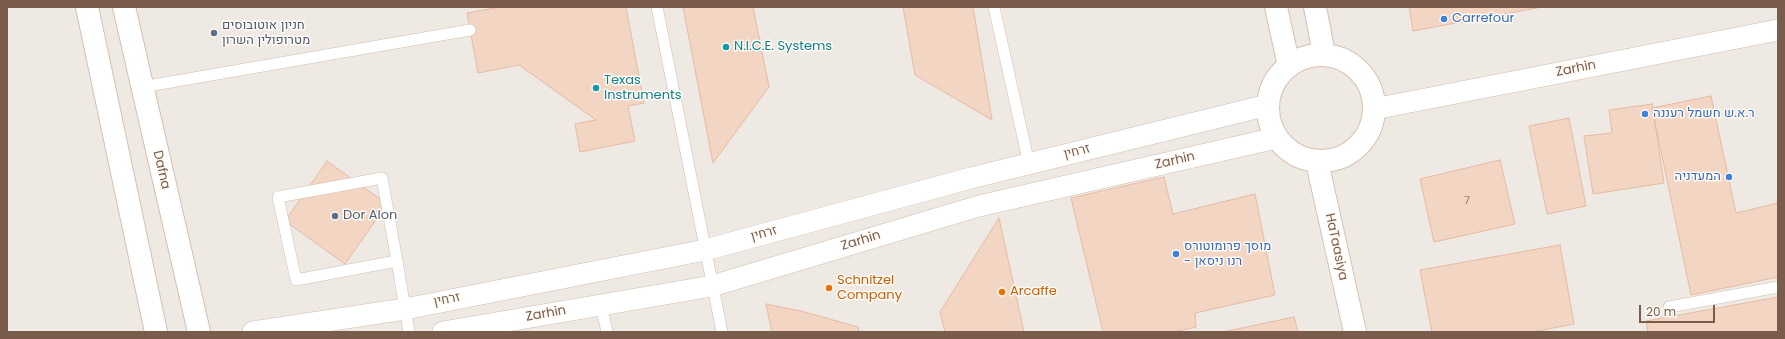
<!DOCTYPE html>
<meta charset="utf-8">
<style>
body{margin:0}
#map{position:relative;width:1785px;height:339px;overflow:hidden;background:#fdf6ec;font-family:Poppins,sans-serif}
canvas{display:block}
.frame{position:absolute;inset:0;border:8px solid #7a5c4d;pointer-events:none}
.scale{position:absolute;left:1639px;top:305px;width:76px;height:18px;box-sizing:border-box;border:2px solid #7a5c4d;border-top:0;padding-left:5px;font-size:12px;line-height:14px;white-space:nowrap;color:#7a5c4d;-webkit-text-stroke:3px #fffaf3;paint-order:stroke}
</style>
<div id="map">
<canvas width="1785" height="339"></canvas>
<div class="frame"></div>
<div class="scale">20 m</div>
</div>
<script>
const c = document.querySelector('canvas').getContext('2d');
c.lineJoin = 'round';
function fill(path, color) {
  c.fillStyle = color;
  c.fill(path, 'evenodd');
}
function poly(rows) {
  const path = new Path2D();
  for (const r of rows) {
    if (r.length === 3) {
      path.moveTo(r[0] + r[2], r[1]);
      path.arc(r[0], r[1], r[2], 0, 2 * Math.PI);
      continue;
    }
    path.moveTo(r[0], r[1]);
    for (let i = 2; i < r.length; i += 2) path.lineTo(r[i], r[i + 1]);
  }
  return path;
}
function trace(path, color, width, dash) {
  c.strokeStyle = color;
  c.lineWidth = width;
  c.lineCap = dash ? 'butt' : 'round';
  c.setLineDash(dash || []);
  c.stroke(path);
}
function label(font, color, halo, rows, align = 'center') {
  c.font = font + ' Poppins,Heebo,sans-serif';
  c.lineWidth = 3;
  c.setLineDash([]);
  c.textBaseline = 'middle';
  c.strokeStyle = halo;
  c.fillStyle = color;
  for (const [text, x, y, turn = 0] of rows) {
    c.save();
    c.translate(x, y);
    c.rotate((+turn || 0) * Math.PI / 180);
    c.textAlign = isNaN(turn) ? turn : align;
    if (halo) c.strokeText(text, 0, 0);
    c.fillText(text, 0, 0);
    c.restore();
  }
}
const industrial = poly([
 [7,7,1778,7,1778,332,7,332]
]);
const building = poly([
 [501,7,626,7,644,103,628,106,635,141,580,152,575,124,596,120,519,65,478,73,467,13,501,7],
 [683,7,753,7,769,87,713,163,683,7],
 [903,7,973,7,992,120,915,75,903,7],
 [1409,7,1542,7,1413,31,1409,7],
 [1711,96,1736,213,1778,203,1778,277,1691,295,1652,108,1711,96],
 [1652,104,1664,183,1593,194,1584,136,1612,133,1609,110,1652,104],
 [1569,118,1586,206,1547,214,1529,126,1569,118],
 [1500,160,1515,224,1434,242,1420,179,1500,160],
 [327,161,387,204,345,264,285,221,327,161],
 [1164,177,1173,214,1255,194,1275,295,1195,313,1196,327,1173,332,1103,332,1071,198,1164,177],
 [999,218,1024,332,945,332,940,312,999,218],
 [1560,245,1574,324,1532,332,1432,332,1420,270,1560,245],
 [1778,297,1778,332,1648,332,1646,321,1778,297],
 [766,304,801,311,858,327,859,332,772,332,766,304],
 [1294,317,1298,332,1223,332,1294,317]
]);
const lane = poly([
 [657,7,722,332],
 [994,7,1029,164],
 [142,87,470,30],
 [397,261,296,280,278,197,382,178,397,261,409,332],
 [601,304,607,332],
 [1669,307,1778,287]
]);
const street = poly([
 [1374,109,1778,30],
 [253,332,405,309,705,250,971,178,1268,105],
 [443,332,712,286,979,206,1276,138]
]);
const secondary = poly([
 [87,7,156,332],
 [124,7,199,332],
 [1276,7,1289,66],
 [1315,7,1324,54],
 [1321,108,53],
 [1317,162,1355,332]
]);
const markers = [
 [1444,19,4,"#3f7fe0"],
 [214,33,4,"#5c6f8a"],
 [726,47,4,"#0f9aa8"],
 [596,88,4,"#0f9aa8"],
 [1645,114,4,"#3f7fe0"],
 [1729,177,4,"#3f7fe0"],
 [335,216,4,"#5c6f8a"],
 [1176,254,4,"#3f7fe0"],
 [829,288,4,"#e8710a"],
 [1002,292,4,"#e8710a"]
];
const numberNames = [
 ["7",1467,201]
];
const shopNames = [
 ["Carrefour",1452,19],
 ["ר.א.ש חשמל רעננה",1653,114],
 ["המעדניה",1721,177,"right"],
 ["מוסך פרומוטורס",1184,247],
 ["- רנו ניסאן",1184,262]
];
const serviceNames = [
 ["חניון אוטובוסים",222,26],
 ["מטרופולין השרון",222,41],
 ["Dor Alon",343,216]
];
const cultureNames = [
 ["N.I.C.E. Systems",734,47],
 ["Texas",604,81],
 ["Instruments",604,96]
];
const streetNames = [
 ["Zarhin",1576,69,-11],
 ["זרחין",1077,152,-14],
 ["Zarhin",1175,161,-13],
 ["Dafna",161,170,77],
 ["זרחין",764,234,-15],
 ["Zarhin",861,241,-17],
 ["HaTaasiya",1336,247,78],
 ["זרחין",447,300,-11],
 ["Zarhin",546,314,-10]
];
const foodNames = [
 ["Schnitzel",837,281],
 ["Company",837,296],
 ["Arcaffe",1010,292]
];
fill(industrial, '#efe9e4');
fill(building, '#f3d5c3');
trace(building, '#e6bba3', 1);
trace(lane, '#d1beb0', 12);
trace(street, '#d1beb0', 22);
trace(secondary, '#d6c0b0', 24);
trace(lane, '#fff', 11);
trace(street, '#fff', 21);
trace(secondary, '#fff', 22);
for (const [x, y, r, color] of markers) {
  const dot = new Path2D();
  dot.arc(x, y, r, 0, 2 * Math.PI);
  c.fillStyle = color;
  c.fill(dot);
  trace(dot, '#fffaf3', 1.5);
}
label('11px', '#987a6a', null, numberNames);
label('13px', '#366cbe', '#fffaf3', shopNames, 'left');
label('13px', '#4e5e75', '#fffaf3', serviceNames, 'left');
label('13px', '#0d838f', '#fffaf3', cultureNames, 'left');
label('13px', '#7a5c4d', '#fffaf3', streetNames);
label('13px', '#c56008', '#fffaf3', foodNames, 'left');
</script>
